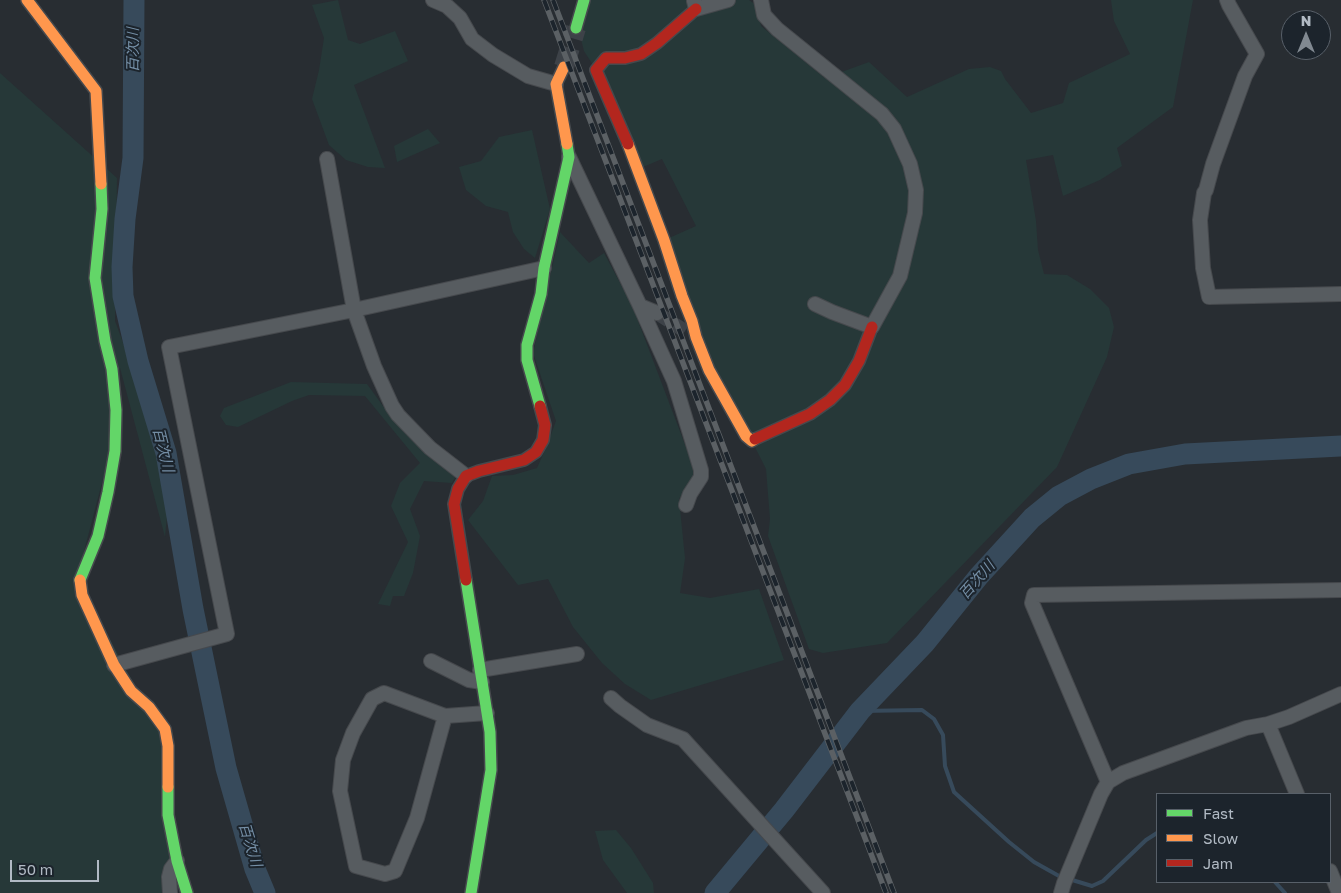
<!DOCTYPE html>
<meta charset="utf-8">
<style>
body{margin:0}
#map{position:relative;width:1341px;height:893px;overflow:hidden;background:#282d32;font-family:"Golos Text",sans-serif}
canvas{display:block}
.legend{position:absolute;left:1156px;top:793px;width:175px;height:90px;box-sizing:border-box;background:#1c242c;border:1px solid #586069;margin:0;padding:6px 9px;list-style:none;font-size:15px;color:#b1bac4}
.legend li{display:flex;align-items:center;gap:10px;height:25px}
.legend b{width:25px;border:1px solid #586069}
.north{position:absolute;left:1281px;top:10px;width:50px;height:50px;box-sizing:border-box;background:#1c242c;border:1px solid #586069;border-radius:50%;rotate:0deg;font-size:14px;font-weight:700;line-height:20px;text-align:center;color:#b1bac4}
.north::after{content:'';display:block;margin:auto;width:18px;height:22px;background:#818991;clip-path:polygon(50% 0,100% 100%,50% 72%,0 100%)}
.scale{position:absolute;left:10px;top:860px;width:89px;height:22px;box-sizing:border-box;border:2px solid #b1bac4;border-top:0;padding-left:6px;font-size:15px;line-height:18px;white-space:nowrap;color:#b1bac4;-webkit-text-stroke:4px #1c242c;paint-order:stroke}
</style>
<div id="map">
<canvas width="1341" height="893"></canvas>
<ul class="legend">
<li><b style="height:6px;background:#63d668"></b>Fast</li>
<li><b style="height:6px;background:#ff974d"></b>Slow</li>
<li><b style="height:6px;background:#b3261e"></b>Jam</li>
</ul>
<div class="north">N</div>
<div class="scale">50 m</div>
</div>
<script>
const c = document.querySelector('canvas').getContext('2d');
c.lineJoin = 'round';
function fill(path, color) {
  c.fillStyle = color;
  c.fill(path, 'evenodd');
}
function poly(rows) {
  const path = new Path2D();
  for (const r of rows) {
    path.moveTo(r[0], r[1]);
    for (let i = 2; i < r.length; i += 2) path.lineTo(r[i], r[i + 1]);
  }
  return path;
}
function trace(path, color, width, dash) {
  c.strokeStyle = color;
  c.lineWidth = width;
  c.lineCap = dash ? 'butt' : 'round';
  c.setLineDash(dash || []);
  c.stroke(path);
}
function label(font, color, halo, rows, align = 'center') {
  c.font = font + ' "Golos Text","Noto Sans JP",sans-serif';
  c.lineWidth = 4;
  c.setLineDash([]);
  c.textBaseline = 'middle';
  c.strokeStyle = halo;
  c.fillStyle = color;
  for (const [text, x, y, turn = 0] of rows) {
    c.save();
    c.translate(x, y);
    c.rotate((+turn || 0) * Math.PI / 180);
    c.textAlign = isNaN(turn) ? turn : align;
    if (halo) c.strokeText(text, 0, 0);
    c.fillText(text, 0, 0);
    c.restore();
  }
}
const green = poly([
 [338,0,348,40,360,44,395,31,408,61,354,85,385,168,368,167,346,160,329,145,312,99,319,70,324,38,312,5],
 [590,0,749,0,756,5,761,26,825,78,869,62,907,97,969,69,990,67,1001,71,1005,79,1031,113,1063,103,1069,83,1130,54,1114,21,1111,0,1193,0,1173,107,1117,148,1122,166,1100,180,1063,196,1053,155,1026,160,1036,221,1038,250,1044,274,1067,275,1090,289,1109,308,1114,327,1107,357,1057,467,887,643,823,653,809,649,768,536,770,519,766,469,702,342,669,238,696,226,662,159,643,167,616,101,584,51,580,35],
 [0,73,117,178,115,321,142,393,169,495,165,537,120,368,110,452,77,578,159,730,178,893,0,893],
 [428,129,440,143,397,162,394,146],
 [532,130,550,209,535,258,524,249,513,232,508,212,486,206,466,190,459,167,481,161,499,137],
 [560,232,589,263,604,253,632,305,692,463,694,476,679,499,685,558,680,593,710,598,759,589,784,660,651,700,625,684,602,663,573,627,548,579,518,585,468,520,483,501,492,476,513,475,537,468,546,448,556,421,533,353],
 [291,382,367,384,383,406,421,448,457,474,452,483,424,481,410,509,420,536,413,573,404,596,393,596,390,606,378,604,408,542,391,506,400,483,420,463,365,396,309,395,292,401,238,427,226,425,220,416,224,408],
 [616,830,631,848,653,883,654,893,627,893,603,860,595,831]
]);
const stream = poly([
 [860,711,922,710,934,719,943,735,945,766,954,792,1009,842,1034,862,1059,876,1092,886,1103,881,1146,840,1157,833],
 [1275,882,1285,893]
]);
const river = poly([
 [134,0,133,158,125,219,122,267,123,296,138,361,166,453,193,609,226,768,255,869,265,893],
 [715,893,784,810,860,711,925,643,979,576,1032,518,1059,496,1091,479,1129,464,1185,454,1341,446]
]);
const streetTunnel = poly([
 [657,313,685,331]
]);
const secondaryTunnel = poly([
 [564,67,576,28]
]);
const street = poly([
 [433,0,447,6,460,18,472,39,493,55,528,76,556,84],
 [761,0,764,15,777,29,882,114,894,129,910,164,916,190,915,213,900,276,872,327,832,312,815,304],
 [1227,0,1229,5,1257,54,1245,76,1213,164,1206,190,1204,193,1200,220,1203,268,1209,297,1341,294],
 [694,1,696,9,728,0],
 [569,157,640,306,657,313],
 [327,159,354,310,374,366,392,406,398,415,430,448,466,476],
 [640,306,674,381,701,470,701,477,690,494,686,505],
 [431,661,469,680,482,682],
 [114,665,227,634,169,347,354,310,544,268],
 [480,670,577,654],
 [611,698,620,706,647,725,683,739,823,893],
 [445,716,384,693,372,699,353,733,343,760,340,791,356,866,385,874,395,871,417,818,445,716,487,713],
 [1268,724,1297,794],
 [1108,782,1032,603,1034,595,1341,590],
 [1330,871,1339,893],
 [170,893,169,877,171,869,177,861],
 [1061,893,1064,883,1101,794,1108,782,1123,773,1246,728,1268,724,1289,717,1341,694]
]);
const fast = poly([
 [576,28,584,0],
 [540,406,527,360,527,345,541,294,544,268,569,157,567,144],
 [80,580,98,536,108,492,115,451,116,410,112,369,105,341,95,278,102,209,101,184],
 [466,580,490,732,491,770,471,893],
 [168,787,168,815,177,861,187,893]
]);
const slow = poly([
 [27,0,96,91,101,184],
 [564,67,556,84,567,144],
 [628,144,664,240,682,296,692,321,696,337,709,370,746,436,752,441,755,439],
 [80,580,82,595,114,665,131,691,149,707,165,729,168,746,168,787]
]);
const jam = poly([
 [628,144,596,70,606,58,625,58,641,54,657,43,696,9],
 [755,439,810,414,830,400,845,385,859,361,872,327],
 [466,580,454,504,458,489,466,476,479,471,524,460,536,452,543,440,545,425,540,406]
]);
const rail = poly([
 [544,0,886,893],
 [553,0,894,893]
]);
const waterNames = [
 ["百次川",133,50,-90],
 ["百次川",163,450,76],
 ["百次川",977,580,-49],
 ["百次川",250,845,73]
];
fill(green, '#263838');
trace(stream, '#374a5b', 4);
trace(river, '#374a5b', 21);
trace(streetTunnel, '#3d4248', 14, [14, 7]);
trace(secondaryTunnel, '#3d4248', 20, [20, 10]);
trace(street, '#46494d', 16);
trace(fast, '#46494d', 14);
trace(slow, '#46494d', 14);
trace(jam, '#46494d', 14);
trace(street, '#575c60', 14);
trace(fast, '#63d668', 11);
trace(slow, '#ff974d', 11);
trace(jam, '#b3261e', 11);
trace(rail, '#5b6064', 5.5);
trace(rail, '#1c242c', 4, [11]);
label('italic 15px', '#748ea5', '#1c242c', waterNames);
</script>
